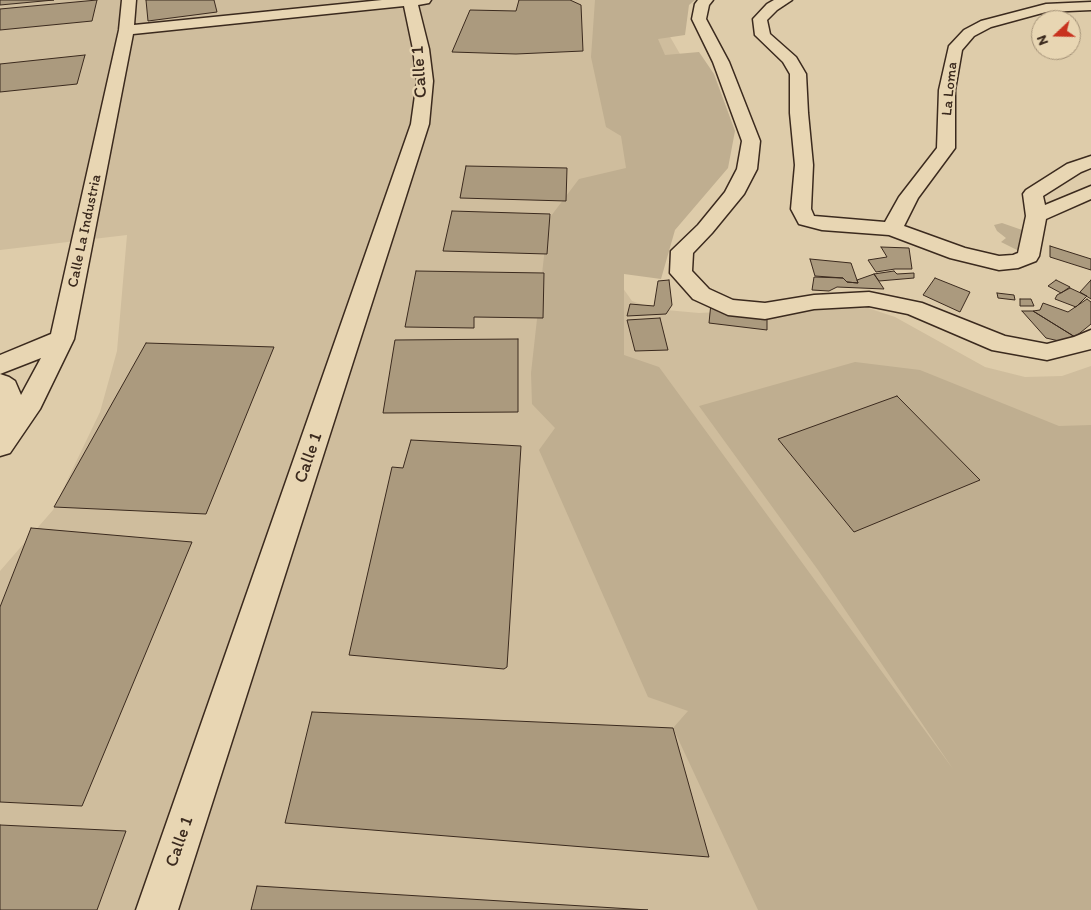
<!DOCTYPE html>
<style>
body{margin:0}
#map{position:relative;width:1091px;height:910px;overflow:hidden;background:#deccaa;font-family:Itim,sans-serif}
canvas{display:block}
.north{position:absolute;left:1031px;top:10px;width:50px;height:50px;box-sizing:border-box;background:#e8d6b3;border:1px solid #a39177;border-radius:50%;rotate:249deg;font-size:14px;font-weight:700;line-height:20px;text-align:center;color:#3b2a1e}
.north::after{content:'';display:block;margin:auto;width:18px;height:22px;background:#c8321e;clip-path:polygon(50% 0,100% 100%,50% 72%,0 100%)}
</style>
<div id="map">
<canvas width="1091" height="910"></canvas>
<div class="north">N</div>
</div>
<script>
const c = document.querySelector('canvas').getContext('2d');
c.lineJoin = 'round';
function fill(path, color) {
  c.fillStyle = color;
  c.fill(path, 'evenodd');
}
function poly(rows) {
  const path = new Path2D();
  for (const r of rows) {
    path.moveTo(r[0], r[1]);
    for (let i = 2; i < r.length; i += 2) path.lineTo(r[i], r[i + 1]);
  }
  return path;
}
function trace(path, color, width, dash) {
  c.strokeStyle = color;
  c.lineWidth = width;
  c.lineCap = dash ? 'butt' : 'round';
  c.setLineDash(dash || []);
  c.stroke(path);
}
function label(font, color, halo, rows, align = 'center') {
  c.font = font + ' Itim,sans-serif';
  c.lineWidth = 4.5;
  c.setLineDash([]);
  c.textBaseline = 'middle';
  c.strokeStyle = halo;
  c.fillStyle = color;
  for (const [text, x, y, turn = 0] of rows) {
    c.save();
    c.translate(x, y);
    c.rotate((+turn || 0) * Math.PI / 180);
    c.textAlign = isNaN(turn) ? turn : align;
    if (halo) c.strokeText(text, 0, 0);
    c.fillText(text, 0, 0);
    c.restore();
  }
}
const built = poly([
 [0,0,676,0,669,35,680,54,624,237,620,284,632,301,655,309,699,313,859,305,895,317,985,367,1025,377,1062,376,1091,366,1091,910,0,910,0,571,53,510,100,412,117,351,127,235,0,250]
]);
const green = poly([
 [595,0,695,0,689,5,685,35,658,39,665,55,699,52,714,74,735,131,728,168,675,230,661,279,624,274,624,355,659,367,953,769,818,570,699,406,855,362,920,370,1059,426,1091,425,1091,910,758,910,673,728,688,711,648,697,539,450,555,428,532,404,531,373,548,220,579,179,626,168,621,136,606,127,591,57],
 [1002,223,1025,231,1027,255,1001,242,1006,238,997,231,994,225]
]);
const building = poly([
 [0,0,54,0,0,5,0,0],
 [97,0,92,21,0,30,0,9,97,0],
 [146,0,214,0,217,12,148,21,146,0],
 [519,0,570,0,581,5,583,51,516,54,452,52,470,10,516,11,519,0],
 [85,55,77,84,0,92,0,64,85,55],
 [466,166,567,168,566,201,460,198,466,166],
 [452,211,550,214,547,254,443,251,452,211],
 [1050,246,1091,259,1091,270,1050,257,1050,246],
 [881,247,909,248,912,269,895,269,876,272,868,260,887,257,881,247],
 [810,259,851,263,858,283,847,282,843,278,815,276,810,259],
 [416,271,544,273,543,318,474,317,474,328,405,327,416,271],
 [894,271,897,274,914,273,914,278,879,281,874,274,894,271],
 [874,274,884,289,837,287,829,291,812,290,814,277,843,278,847,282,858,283,857,280,874,274],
 [935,278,970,292,960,312,923,295,935,278],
 [669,280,672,305,666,314,627,316,630,304,654,306,658,281,669,280],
 [1056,280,1070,287,1061,293,1048,286,1056,280],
 [1091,280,1091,299,1080,292,1091,280],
 [1070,288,1087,296,1076,307,1055,299,1057,295,1070,288],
 [997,293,1014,295,1015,300,998,298,997,293],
 [1020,299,1031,299,1034,306,1020,306,1020,299],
 [1087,299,1091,302,1091,324,1075,337,1033,311,1040,310,1043,303,1068,312,1087,299],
 [711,303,767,310,767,330,709,323,711,303],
 [1022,311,1033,311,1075,337,1059,341,1046,338,1022,311],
 [660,318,668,350,635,351,627,320,660,318],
 [518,339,518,412,383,413,395,340,518,339],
 [146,343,274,347,206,514,54,507,146,343],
 [897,396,980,480,854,532,778,439,897,396],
 [411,440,521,446,507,667,504,669,349,655,392,467,403,468,411,440],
 [31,528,192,542,82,806,0,802,0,607,31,528],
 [312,712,673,728,709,857,285,823,312,712],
 [0,825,126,831,97,910,0,910,0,825],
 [257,886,648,910,251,910,257,886]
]);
const minor = poly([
 [122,0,136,0,134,25,382,0,431,0,429,3,418,5,429,49,433,81,429,124,178,910,136,910,411,124,417,81,413,49,404,6,133,34,74,339,40,409,10,453,0,456,0,374,9,377,15,381,21,395,41,358,0,374,0,355,51,334,119,30,122,0],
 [698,0,713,0,709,5,706,19,729,62,760,141,757,169,744,194,712,233,693,253,692,271,709,289,733,300,765,303,814,295,869,292,922,303,1005,336,1047,344,1074,337,1091,330,1091,349,1047,360,992,350,908,314,869,306,814,309,765,319,728,315,693,299,670,273,671,251,698,225,725,192,737,169,742,141,713,62,692,19,695,4,698,0],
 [774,0,792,0,777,10,767,20,770,34,796,57,806,74,808,113,813,165,811,209,814,216,885,222,899,197,937,148,939,90,949,46,964,30,981,21,1046,4,1091,2,1091,10,1046,12,991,27,974,36,962,50,955,90,955,148,918,198,904,226,965,248,999,256,1013,255,1018,253,1026,216,1023,194,1026,190,1067,164,1091,156,1091,168,1081,172,1043,196,1045,205,1091,186,1091,199,1046,219,1039,256,1036,261,1018,268,999,270,950,258,889,235,822,230,799,224,791,209,795,165,790,113,790,74,783,62,755,35,753,19,767,4,774,0]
]);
const farStreetnames = [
 ["La Loma",950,89,-84],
 ["Calle La Industria",85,231,-78]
];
const streetNames = [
 ["Calle 1",420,72,-94],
 ["Calle 1",309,458,-71],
 ["Calle 1",180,842,-71]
];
fill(built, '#cfbd9d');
fill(green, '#bfae90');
fill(building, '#ab9a7e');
trace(building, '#3b2a1e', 1);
trace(minor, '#3b2a1e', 3);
fill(minor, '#e8d6b3');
label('15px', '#3b2a1e', '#e8d6b3', farStreetnames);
label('18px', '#3b2a1e', '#e8d6b3', streetNames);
</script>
